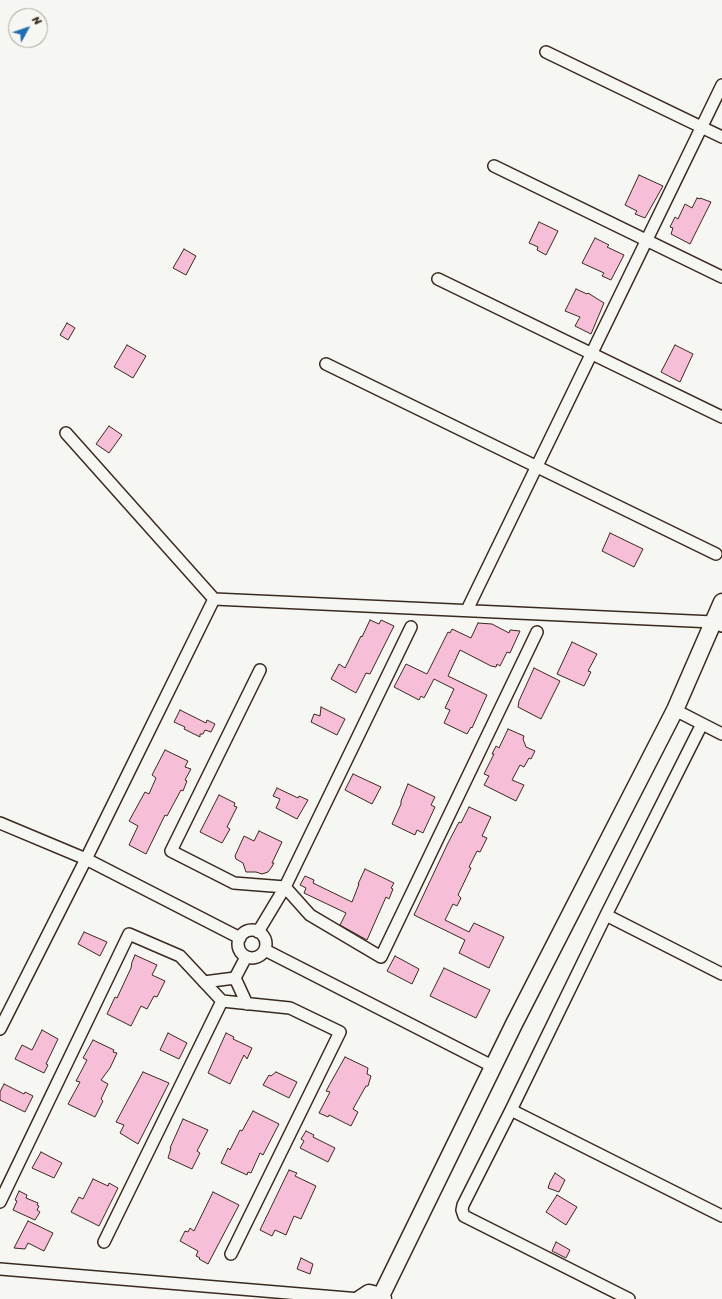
<!DOCTYPE html>
<style>
body{margin:0}
#map{position:relative;width:722px;height:1299px;overflow:hidden;background:#f6f6f2;font-family:Sriracha,sans-serif}
canvas{display:block}
.north{position:absolute;left:8px;top:8px;width:40px;height:40px;box-sizing:border-box;background:#f6f6f2;border:1px solid #aba49d;border-radius:50%;rotate:50deg;font-size:11px;font-weight:700;line-height:16px;text-align:center;color:#3b2a1e}
.north::after{content:'';display:block;margin:auto;width:14px;height:18px;background:#1f6fb2;clip-path:polygon(50% 0,100% 100%,50% 72%,0 100%)}
</style>
<div id="map">
<canvas width="722" height="1299"></canvas>
<div class="north">N</div>
</div>
<script>
const c = document.querySelector('canvas').getContext('2d');
c.lineJoin = 'round';
function fill(path, color) {
  c.fillStyle = color;
  c.fill(path, 'evenodd');
}
function poly(rows) {
  const path = new Path2D();
  for (const r of rows) {
    if (r.length === 3) {
      path.moveTo(r[0] + r[2], r[1]);
      path.arc(r[0], r[1], r[2], 0, 2 * Math.PI);
      continue;
    }
    path.moveTo(r[0], r[1]);
    for (let i = 2; i < r.length; i += 2) path.lineTo(r[i], r[i + 1]);
  }
  return path;
}
function trace(path, color, width, dash) {
  c.strokeStyle = color;
  c.lineWidth = width;
  c.lineCap = dash ? 'butt' : 'round';
  c.setLineDash(dash || []);
  c.stroke(path);
}
const building = poly([
 [639,175,663,186,645,218,635,214,637,211,625,205,639,175],
 [697,198,700,199,700,198,711,202,690,244,671,234,673,228,670,227,675,217,678,219,685,204,692,208,697,198],
 [539,222,558,231,546,255,537,250,538,247,529,243,539,222],
 [595,238,609,245,607,247,624,255,611,280,602,276,604,273,582,263,595,238],
 [184,249,196,256,186,275,173,268,184,249],
 [576,289,587,294,588,293,604,303,591,334,575,326,580,317,565,311,576,289],
 [67,323,75,328,68,340,60,335,67,323],
 [127,345,146,356,133,378,114,367,127,345],
 [675,345,693,354,680,382,661,372,675,345],
 [109,426,122,435,109,453,96,444,109,426],
 [610,533,643,549,634,567,602,551,610,533],
 [370,620,379,624,381,620,394,626,370,674,366,673,356,693,331,679,339,664,345,668,361,636,362,637,370,620],
 [478,623,492,624,509,633,510,630,520,631,510,653,507,652,500,666,497,664,496,667,491,666,460,650,448,676,487,695,472,728,471,727,467,734,444,723,450,710,445,708,454,689,434,679,424,698,421,696,419,700,394,687,406,664,427,674,448,632,450,633,452,629,471,638,478,623],
 [572,642,597,654,588,671,591,672,584,686,557,674,572,642],
 [534,668,560,681,541,719,518,707,519,701,534,668],
 [321,707,345,719,337,735,311,722,314,714,320,716,321,707],
 [180,710,206,723,207,720,215,724,211,732,205,730,203,734,200,734,200,737,184,729,185,727,174,722,180,710],
 [508,729,524,736,523,739,526,747,535,751,531,759,529,758,524,767,520,765,512,780,524,785,516,801,484,785,489,776,484,774,494,754,492,754,496,746,499,748,508,729],
 [165,750,188,761,185,767,191,769,185,780,187,781,183,791,181,790,167,816,165,815,146,854,129,845,138,826,129,821,145,792,149,794,156,778,152,775,165,750],
 [353,774,381,787,372,804,345,790,353,774],
 [408,784,435,797,431,805,435,807,423,833,417,830,415,835,392,824,401,804,401,801,408,784],
 [277,788,298,798,299,796,308,800,297,819,276,808,280,799,273,796,277,788],
 [219,795,235,803,234,806,237,807,227,827,230,829,222,843,200,832,219,795],
 [469,807,491,817,482,836,487,838,480,852,477,851,469,867,471,868,458,895,461,898,457,906,453,904,445,920,469,932,474,923,504,937,489,968,459,953,465,940,414,915,448,843,459,822,461,823,469,807],
 [259,831,282,842,272,863,274,863,271,868,268,872,262,874,256,872,246,872,243,863,236,859,235,856,244,836,254,841,259,831],
 [365,869,394,883,391,888,393,889,389,899,386,897,367,940,340,925,346,913,304,893,306,888,300,885,305,876,314,880,313,883,352,902,359,884,358,884,365,869],
 [84,932,107,942,100,956,78,944,84,932],
 [135,955,157,965,152,975,165,981,157,997,154,996,147,1009,141,1006,131,1026,107,1014,115,997,117,998,131,968,132,962,135,955],
 [395,956,419,969,412,984,387,971,395,956],
 [444,968,490,990,476,1018,430,996,444,968],
 [42,1030,58,1039,46,1064,48,1065,44,1073,15,1059,22,1045,32,1050,42,1030],
 [168,1033,187,1043,179,1059,160,1050,168,1033],
 [226,1033,234,1037,233,1039,252,1048,247,1059,244,1055,230,1084,208,1073,226,1033],
 [93,1040,114,1050,113,1052,117,1053,110,1068,101,1080,108,1084,101,1099,103,1101,95,1117,68,1104,80,1082,76,1081,87,1060,83,1058,93,1040],
 [345,1057,368,1068,367,1074,371,1076,368,1086,366,1086,353,1109,358,1112,351,1126,329,1115,328,1117,319,1113,330,1092,326,1091,345,1057],
 [143,1072,169,1083,138,1144,120,1133,124,1125,116,1122,143,1072],
 [276,1072,297,1082,289,1098,263,1085,269,1075,271,1076,276,1072],
 [4,1084,24,1094,25,1092,33,1096,25,1112,0,1100,0,1092,4,1084],
 [253,1111,279,1124,263,1155,260,1153,251,1173,248,1172,247,1175,221,1163,228,1148,230,1150,240,1130,242,1131,253,1111],
 [183,1119,208,1130,197,1151,200,1153,192,1169,168,1158,171,1148,170,1148,183,1119],
 [306,1131,314,1135,313,1137,335,1148,328,1162,300,1148,304,1141,301,1139,306,1131],
 [41,1152,62,1163,54,1178,32,1168,41,1152],
 [289,1170,297,1173,295,1176,316,1186,301,1219,294,1216,286,1235,275,1230,272,1236,260,1230,289,1170],
 [555,1173,565,1180,559,1192,548,1188,550,1182,555,1173],
 [93,1179,108,1186,109,1183,118,1188,99,1226,71,1212,79,1197,83,1199,93,1179],
 [19,1191,27,1195,26,1198,38,1203,37,1205,39,1206,37,1210,40,1212,35,1220,13,1210,17,1201,15,1200,19,1191],
 [213,1192,239,1205,208,1264,199,1259,200,1258,196,1256,198,1251,180,1241,185,1231,188,1232,190,1228,194,1231,213,1192],
 [557,1195,577,1207,566,1225,546,1212,557,1195],
 [28,1221,53,1233,44,1251,28,1243,25,1249,14,1248,28,1221],
 [556,1242,570,1250,566,1258,552,1251,556,1242],
 [301,1258,313,1264,310,1274,297,1269,301,1258]
]);
const street = poly([
 [546,52,722,137],
 [494,166,722,277],
 [438,279,722,417],
 [326,364,716,554],
 [66,433,214,599,713,622,722,626],
 [467,610,722,85],
 [260,670,171,851,234,883,285,887,310,915,381,957,537,632],
 [675,710,722,734],
 [0,823,86,859,240,938],
 [606,915,722,974],
 [252,944,14],
 [258,932,285,887,411,627],
 [265,950,494,1067],
 [235,978,247,1004],
 [235,978,246,957],
 [204,982,235,978],
 [0,1029,86,859,214,599],
 [511,1110,722,1216],
 [0,1202,129,934,180,956,222,1001,290,1008,340,1032,231,1254],
 [104,1242,222,1001],
 [0,1269,360,1299],
 [629,1299,464,1216,462,1210,463,1205,511,1110,606,915,702,724]
]);
const secondary = poly([
 [381,1296,514,1024,675,710,722,602],
 [360,1299,369,1293,381,1296,383,1299]
]);
fill(building, '#f6bfd7');
trace(building, '#3b2a1e', 1);
trace(street, '#3b2a1e', 14);
trace(secondary, '#3b2a1e', 19);
trace(street, '#f6f6f2', 11);
trace(secondary, '#f6f6f2', 16);
</script>
